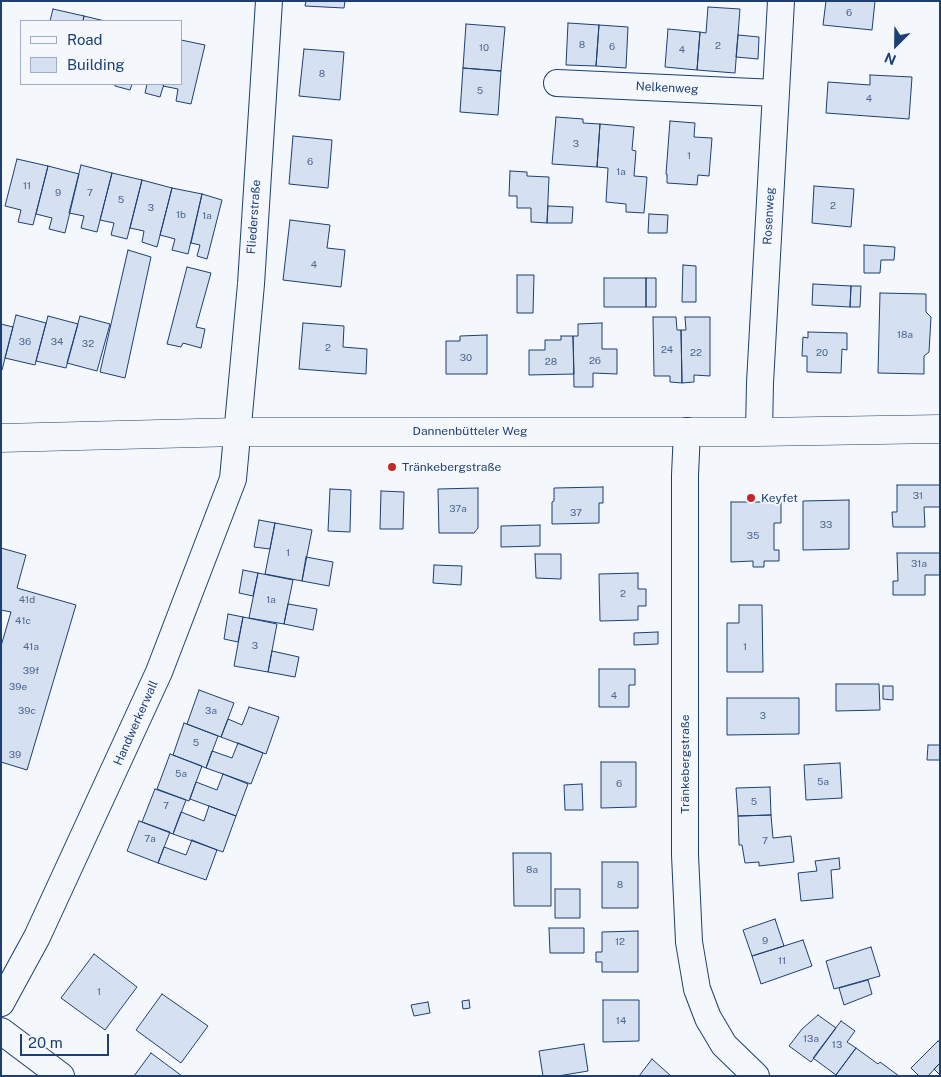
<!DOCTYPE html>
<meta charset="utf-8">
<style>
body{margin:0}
#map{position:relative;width:941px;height:1077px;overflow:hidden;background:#f4f7fb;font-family:"Public Sans",sans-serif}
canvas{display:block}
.frame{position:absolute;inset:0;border:2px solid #1d3f73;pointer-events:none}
.legend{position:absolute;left:20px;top:20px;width:162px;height:65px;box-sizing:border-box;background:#f4f7fb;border:1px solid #9eadc5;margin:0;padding:6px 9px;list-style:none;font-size:15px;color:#1d3f73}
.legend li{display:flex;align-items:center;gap:10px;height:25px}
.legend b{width:25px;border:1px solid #9eadc5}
.north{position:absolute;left:871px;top:20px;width:50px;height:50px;-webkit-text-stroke:4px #f4f7fb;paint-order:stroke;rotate:203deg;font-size:14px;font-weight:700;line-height:20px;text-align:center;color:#1d3f73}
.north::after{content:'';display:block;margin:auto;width:18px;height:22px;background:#1d3f73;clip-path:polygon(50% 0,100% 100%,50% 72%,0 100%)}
.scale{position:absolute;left:20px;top:1034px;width:89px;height:22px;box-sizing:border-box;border:2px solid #1d3f73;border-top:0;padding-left:6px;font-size:15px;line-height:18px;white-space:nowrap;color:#1d3f73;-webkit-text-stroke:4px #f4f7fb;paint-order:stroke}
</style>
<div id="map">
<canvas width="941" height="1077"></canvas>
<div class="frame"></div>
<ul class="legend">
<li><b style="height:6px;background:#f4f7fb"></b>Road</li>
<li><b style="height:14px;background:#d5e0f0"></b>Building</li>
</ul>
<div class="north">N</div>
<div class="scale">20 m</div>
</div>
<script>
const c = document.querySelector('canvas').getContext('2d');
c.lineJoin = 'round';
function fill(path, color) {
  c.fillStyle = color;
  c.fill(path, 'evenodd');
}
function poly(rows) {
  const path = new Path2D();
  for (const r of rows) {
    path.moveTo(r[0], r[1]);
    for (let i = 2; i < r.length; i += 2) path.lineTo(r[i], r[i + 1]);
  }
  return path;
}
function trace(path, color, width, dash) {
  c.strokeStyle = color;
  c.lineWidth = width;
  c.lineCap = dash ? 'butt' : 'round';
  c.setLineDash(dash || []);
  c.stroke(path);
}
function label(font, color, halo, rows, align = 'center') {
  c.font = font + ' "Public Sans",sans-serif';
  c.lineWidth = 4;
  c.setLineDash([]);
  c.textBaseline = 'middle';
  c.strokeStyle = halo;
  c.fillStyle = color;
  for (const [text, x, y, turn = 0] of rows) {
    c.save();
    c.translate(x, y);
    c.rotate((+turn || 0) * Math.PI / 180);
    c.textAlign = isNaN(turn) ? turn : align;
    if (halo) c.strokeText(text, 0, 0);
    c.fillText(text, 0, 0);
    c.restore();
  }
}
const building = poly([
 [306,1,345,1,344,8,305,6,306,1],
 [826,1,875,1,872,30,823,25,826,1],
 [708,7,740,9,735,73,697,70,700,32,706,33,708,7],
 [53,9,84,16,83,21,50,21,53,9],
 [84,16,105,21,83,21,84,16],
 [568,23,599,25,596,66,566,65,568,23],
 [466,24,505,27,501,71,463,68,466,24],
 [599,25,628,27,626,68,596,66,599,25],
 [668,29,700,32,697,70,665,67,668,29],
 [738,35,759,37,758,59,736,57,738,35],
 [181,40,205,45,191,104,176,101,178,89,163,86,164,84,181,84,181,40],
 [304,49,344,52,340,100,299,96,304,49],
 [463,68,501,71,498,115,460,112,463,68],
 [870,75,912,77,909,119,826,113,828,82,870,85,870,75],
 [115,84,132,84,130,90,115,86,115,84],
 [147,84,164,84,160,97,145,93,147,84],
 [556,117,583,119,583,123,600,124,597,167,552,164,556,117],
 [670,121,695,123,694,137,712,138,709,176,698,175,697,185,667,183,667,174,666,174,670,121],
 [600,124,634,127,632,150,636,151,634,176,647,177,644,213,626,212,626,204,606,202,608,168,597,167,600,124],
 [293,136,332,140,328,188,289,184,293,136],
 [17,159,48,166,33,225,18,222,21,210,5,206,17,159],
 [81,165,112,173,97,232,81,228,84,216,69,213,81,165],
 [48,166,79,174,65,233,49,229,52,218,36,214,48,166],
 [510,171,527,172,527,176,549,177,547,223,531,222,531,208,517,208,517,196,509,196,510,171],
 [112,173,142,180,127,239,111,235,114,223,100,220,112,173],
 [142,180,172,188,157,247,142,242,144,231,130,228,142,180],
 [814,186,854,189,851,227,812,223,814,186],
 [172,188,202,194,188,254,172,250,175,239,160,235,172,188],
 [202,194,222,200,207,259,197,256,200,245,191,243,202,194],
 [548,206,573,207,572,223,547,223,548,206],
 [649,214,668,215,667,233,648,233,649,214],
 [290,220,330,225,327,248,345,250,341,287,283,280,290,220],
 [864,245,895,247,894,260,881,260,880,273,864,273,864,245],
 [128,250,151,257,125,378,100,372,128,250],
 [683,265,696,266,696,302,682,302,683,265],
 [187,267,211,273,196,327,205,329,201,348,183,343,181,347,167,344,187,267],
 [517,275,534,275,533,313,517,313,517,275],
 [604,278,646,278,646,307,604,307,604,278],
 [646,278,656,278,656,307,646,307,646,278],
 [813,284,851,286,850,307,812,305,813,284],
 [851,286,861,286,860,307,850,307,851,286],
 [880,293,926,294,926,312,931,317,929,352,924,356,924,374,878,373,880,293],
 [16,315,46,323,35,365,5,358,16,315],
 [48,316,78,324,66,368,36,361,48,316],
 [80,316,110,324,97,371,67,363,80,316],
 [653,317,676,317,677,330,681,330,682,383,670,382,670,376,654,376,653,317],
 [685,317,710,317,710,376,694,375,694,382,682,383,681,330,686,330,685,317],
 [303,323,344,326,343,347,367,349,366,374,299,369,303,323],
 [602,323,602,349,617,349,617,374,593,373,593,387,574,387,573,336,578,336,578,324,602,323],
 [1,324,13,327,2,370,1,369,1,324],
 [808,332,847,333,847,350,842,349,841,373,807,372,807,356,802,356,803,337,808,338,808,332],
 [487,335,487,374,446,374,446,341,460,341,460,336,487,335],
 [561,336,573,336,574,374,529,375,529,350,545,350,545,340,561,340,561,336],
 [897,485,940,485,940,507,924,507,925,527,893,527,892,512,897,512,897,485],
 [603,487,603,503,599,503,599,523,552,524,552,502,554,501,554,488,603,487],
 [478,488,478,528,474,533,439,533,438,489,478,488],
 [330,489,351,490,350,532,328,531,330,489],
 [381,491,404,492,403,529,380,529,381,491],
 [849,500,849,549,803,550,803,501,849,500],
 [731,502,781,502,781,523,774,523,774,550,779,550,779,561,764,561,764,567,753,567,753,561,731,562,731,502],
 [259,520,275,523,270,549,254,547,259,520],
 [275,523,312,530,302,581,265,574,275,523],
 [540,525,540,546,501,547,501,526,540,525],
 [1,548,26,555,17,588,76,605,27,770,1,762,1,646,11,612,1,610,1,548],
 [897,553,940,553,940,575,925,575,925,595,893,595,893,581,898,581,897,553],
 [535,554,561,554,561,579,536,578,535,554],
 [306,557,333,562,329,586,302,581,306,557],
 [434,565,462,566,461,585,433,583,434,565],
 [243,570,258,573,253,596,239,593,243,570],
 [258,573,293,580,284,624,249,618,258,573],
 [638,573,638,589,646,589,646,606,638,606,638,620,600,621,599,574,638,573],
 [288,604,317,609,313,630,284,624,288,604],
 [739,605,762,605,763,672,727,672,727,623,739,623,739,605],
 [228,614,243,617,238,642,224,639,228,614],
 [243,617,277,624,268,672,234,666,243,617],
 [658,632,658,644,634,645,634,633,658,632],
 [272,651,299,657,295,677,268,672,272,651],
 [599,669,635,669,635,685,629,685,629,707,599,707,599,669],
 [836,684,879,684,880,710,836,711,836,684],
 [883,686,893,686,893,700,883,699,883,686],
 [199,690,234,703,221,737,187,724,199,690],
 [727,698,799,698,799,734,727,735,727,698],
 [249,707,279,717,266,754,221,737,228,719,242,725,249,707],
 [184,723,218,736,206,768,173,755,184,723],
 [238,743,263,753,251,784,206,768,212,751,232,758,238,743],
 [928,745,940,745,940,760,927,760,928,745],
 [170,754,202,766,189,801,157,789,170,754],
 [601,762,636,762,636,807,601,808,601,762],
 [840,763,842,798,806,800,804,765,840,763],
 [223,774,248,784,236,816,190,799,196,782,217,790,223,774],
 [582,784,583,810,565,810,564,785,582,784],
 [770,787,771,815,738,816,736,788,770,787],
 [155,789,186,800,173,834,142,822,155,789],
 [209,806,236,816,223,852,173,834,181,812,204,821,209,806],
 [771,815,773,838,791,836,794,862,759,866,759,862,745,863,742,845,739,845,738,816,771,815],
 [139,821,170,832,158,863,127,851,139,821],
 [192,840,217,850,206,880,158,863,164,847,186,855,192,840],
 [513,853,551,853,551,906,514,906,513,853],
 [839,858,840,869,831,870,833,898,801,901,798,873,817,871,815,861,839,858],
 [602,862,638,862,638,908,602,908,602,862],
 [555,889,580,889,580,918,555,918,555,889],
 [775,919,784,946,752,956,743,930,775,919],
 [549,928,584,928,584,953,550,953,549,928],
 [638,931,638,972,602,972,602,962,596,962,596,952,602,952,602,932,638,931],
 [803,940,812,966,761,984,752,956,803,940],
 [871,947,880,976,834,989,826,961,871,947],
 [94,954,137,987,105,1030,61,998,94,954],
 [868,980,872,994,844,1005,839,988,868,980],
 [162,994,208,1026,181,1063,136,1030,162,994],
 [469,1000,470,1008,463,1009,462,1001,469,1000],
 [603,1000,639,1000,639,1041,603,1042,603,1000],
 [428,1002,430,1013,414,1016,411,1005,428,1002],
 [818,1015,836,1028,811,1062,789,1046,802,1029,818,1015],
 [841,1021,855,1031,847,1042,856,1048,836,1075,813,1058,841,1021],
 [938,1041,940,1042,940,1063,928,1076,919,1076,911,1068,938,1041],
 [584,1044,588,1071,558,1076,543,1076,539,1051,584,1044],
 [856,1048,878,1064,880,1062,899,1076,835,1076,856,1048],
 [151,1053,182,1076,134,1076,151,1053],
 [652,1059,671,1076,639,1076,652,1059],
 [940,1063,940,1075,934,1069,940,1063]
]);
const minor = poly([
 [557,83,776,93],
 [687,431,685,475,685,855,689,942,697,989,708,1018,724,1045,756,1076],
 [759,432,760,383,781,1],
 [1,1003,37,937,159,672,233,479,251,284,269,1],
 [1,1031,61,1076]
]);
const tertiary = poly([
 [1,438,238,432,759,432,940,429]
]);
const markers = [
 [392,467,5,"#c62828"],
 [751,498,5,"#c62828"]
];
const numberNames = [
 ["6",849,13],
 ["8",582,45],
 ["2",718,46],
 ["6",612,47],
 ["10",484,48],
 ["4",682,50],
 ["8",322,74],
 ["5",480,91],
 ["4",869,99],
 ["3",576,144],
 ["1",689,156],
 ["6",310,162],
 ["1a",621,172],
 ["11",27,186],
 ["9",58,193],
 ["7",90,193],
 ["5",121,200],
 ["2",833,206],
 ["3",151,208],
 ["1b",181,215],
 ["1a",207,216],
 ["4",314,265],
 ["18a",905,335],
 ["36",25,342],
 ["34",57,342],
 ["32",88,344],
 ["2",328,348],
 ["24",667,350],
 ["22",696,353],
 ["20",822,353],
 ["30",466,358],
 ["26",595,361],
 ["28",551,362],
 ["31",918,496],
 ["37a",458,509],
 ["37",576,513],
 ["33",826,525],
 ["35",753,536],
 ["1",288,553],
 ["31a",919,564],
 ["2",623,594],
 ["41d",27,600],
 ["1a",271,600],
 ["41c",23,621],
 ["3",255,646],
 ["41a",31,647],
 ["1",745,647],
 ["39f",31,671],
 ["39e",18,687],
 ["4",614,696],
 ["39c",27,711],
 ["3a",211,711],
 ["3",763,716],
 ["5",196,743],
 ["39",15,755],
 ["5a",181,774],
 ["5a",823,782],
 ["6",619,784],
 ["5",754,802],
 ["7",166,806],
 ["7a",150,839],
 ["7",765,841],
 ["8a",532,870],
 ["8",620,885],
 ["9",765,941],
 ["12",620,942],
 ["11",782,961],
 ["1",99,992],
 ["14",621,1021],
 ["13a",811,1039],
 ["13",837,1045]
];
const streetNames = [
 ["Nelkenweg",667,88,3],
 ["Rosenweg",769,216,-87],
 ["Fliederstraße",254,217,-86],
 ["Dannenbütteler Weg",470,431],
 ["Handwerkerwall",136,723,-66],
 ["Tränkebergstraße",685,764,-90]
];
const poiNames = [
 ["Tränkebergstraße",402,467],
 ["Keyfet",761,498]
];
fill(building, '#d5e0f0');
trace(building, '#1d3f73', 1);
trace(minor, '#1d3f73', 28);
trace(tertiary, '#1d3f73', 29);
trace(minor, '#f4f7fb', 26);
trace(tertiary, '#f4f7fb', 28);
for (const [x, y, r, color] of markers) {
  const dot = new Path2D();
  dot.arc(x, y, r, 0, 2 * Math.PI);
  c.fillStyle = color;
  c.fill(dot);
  trace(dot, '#f4f7fb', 2);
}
label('10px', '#4b6792', null, numberNames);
label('12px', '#1d3f73', '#f4f7fb', streetNames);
label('12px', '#1d3f73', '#f4f7fb', poiNames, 'left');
</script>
